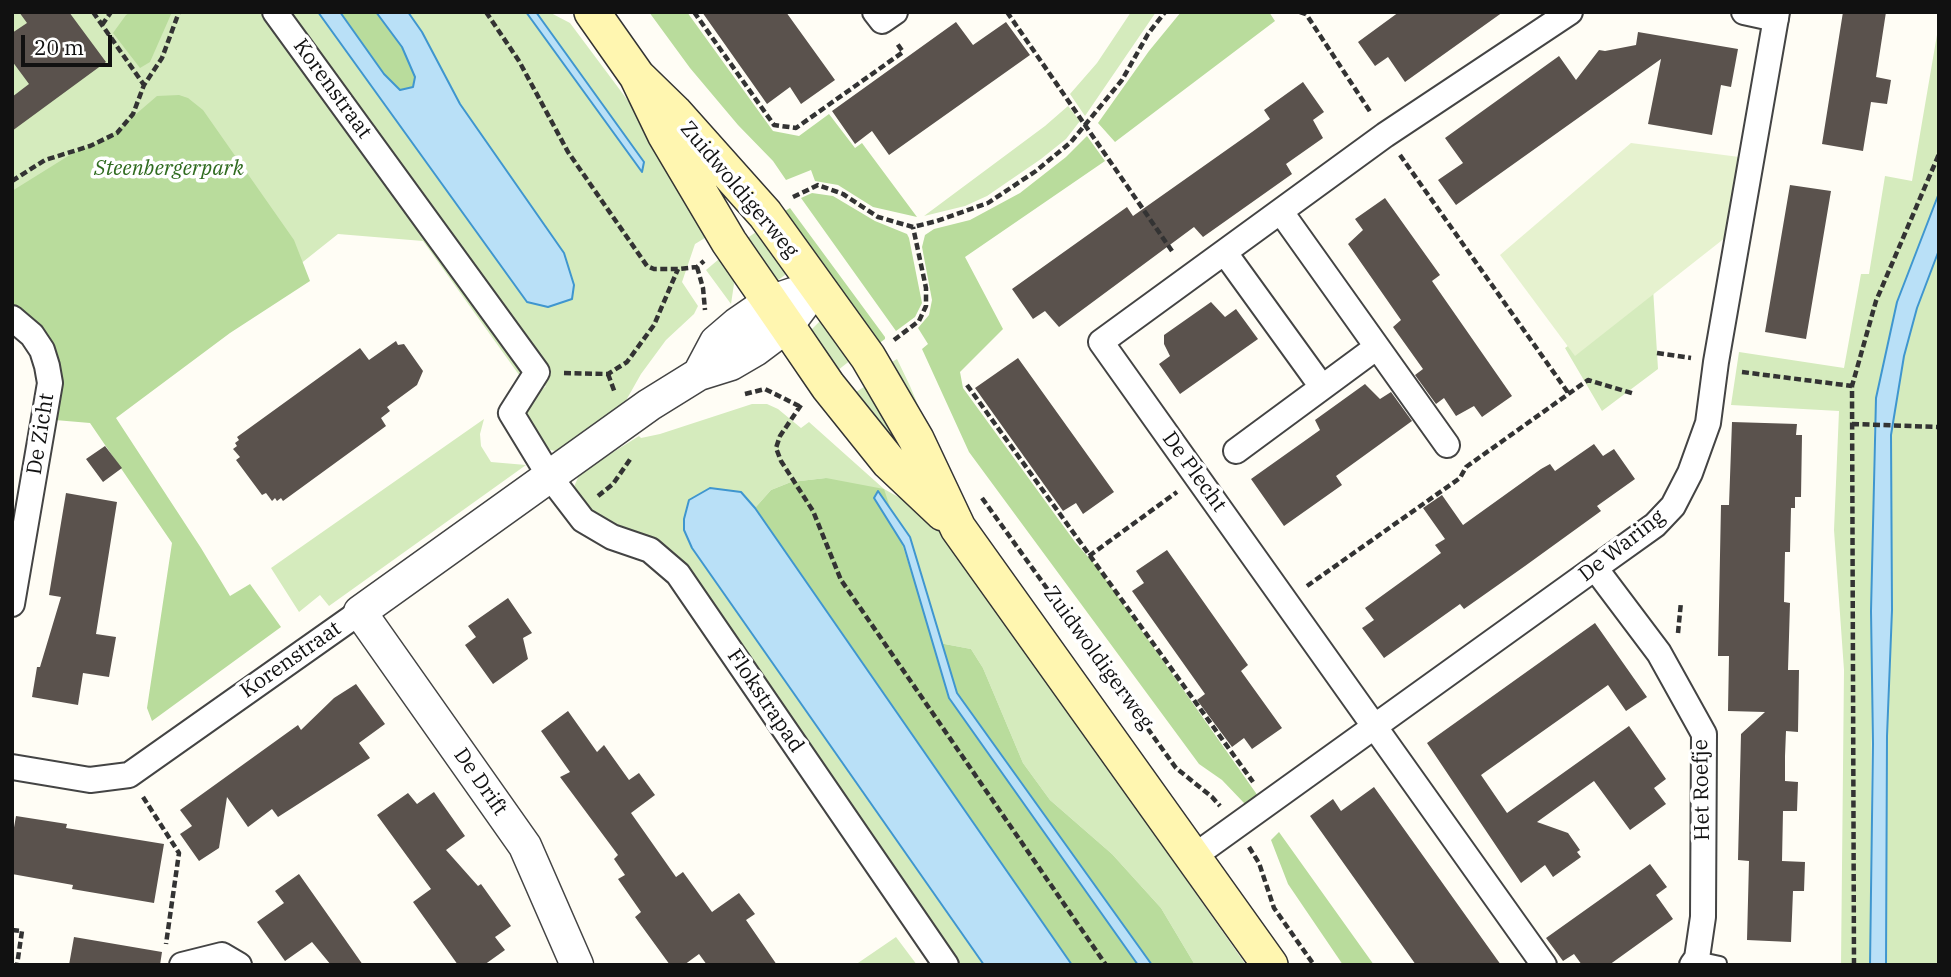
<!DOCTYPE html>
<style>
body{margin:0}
#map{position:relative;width:1951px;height:977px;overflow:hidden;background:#fffdf5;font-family:"IBM Plex Serif",serif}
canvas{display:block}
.frame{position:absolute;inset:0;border:14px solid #111;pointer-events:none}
.scale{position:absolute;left:21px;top:35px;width:91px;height:32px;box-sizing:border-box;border:4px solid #111;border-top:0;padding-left:9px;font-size:21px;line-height:24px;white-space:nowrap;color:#111;-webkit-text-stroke:5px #fff;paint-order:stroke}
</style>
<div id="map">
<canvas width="1951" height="977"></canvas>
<div class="frame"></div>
<div class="scale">20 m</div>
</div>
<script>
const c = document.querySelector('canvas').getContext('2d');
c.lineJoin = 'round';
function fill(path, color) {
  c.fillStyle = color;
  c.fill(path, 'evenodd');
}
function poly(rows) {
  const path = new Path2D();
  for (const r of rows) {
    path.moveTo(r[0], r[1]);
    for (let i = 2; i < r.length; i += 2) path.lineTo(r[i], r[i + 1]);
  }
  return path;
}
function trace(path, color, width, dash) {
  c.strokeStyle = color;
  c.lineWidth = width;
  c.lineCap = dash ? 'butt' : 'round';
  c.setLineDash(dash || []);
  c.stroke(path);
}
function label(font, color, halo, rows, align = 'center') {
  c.font = font + ' "IBM Plex Serif",serif';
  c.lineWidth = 7;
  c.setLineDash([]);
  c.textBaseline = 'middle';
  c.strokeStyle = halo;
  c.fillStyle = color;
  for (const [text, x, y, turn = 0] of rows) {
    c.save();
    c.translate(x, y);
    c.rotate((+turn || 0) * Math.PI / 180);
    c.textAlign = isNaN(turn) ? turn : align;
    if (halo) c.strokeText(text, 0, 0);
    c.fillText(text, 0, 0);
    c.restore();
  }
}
const green = poly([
 [12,12,549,12,570,23,670,157,713,233,695,244,682,282,698,306,694,314,666,340,641,374,624,404,559,452,547,449,522,407,546,386,522,379,423,241,338,234,99,424,12,286],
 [1131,12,1156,12,1085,116,1070,94,1097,63],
 [1939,23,1939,193,1897,302,1886,350,1874,432,1870,965,1841,965,1844,670,1834,530,1839,411,1731,405,1739,352,1844,368,1861,274,1869,274,1885,176,1912,181],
 [1068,106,1080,121,1066,139,1041,159,987,196,965,206,924,216,1045,126],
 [762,228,789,262,785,275,777,281,740,243],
 [1939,250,1939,965,1886,965,1887,736,1892,610,1891,435,1904,356,1917,308],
 [725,254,731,266,734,284,731,304,706,270],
 [1653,288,1658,369,1602,411,1565,348],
 [820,321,831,322,856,356,833,374,809,332],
 [897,359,910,386,938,453,882,368],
 [873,381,915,471,850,396],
 [752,404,767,404,778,409,801,428,809,422,884,489,929,514,1246,965,1195,965,1161,908,1112,854,1050,800,1023,763,983,668,971,649,934,642,826,478,791,482,771,490,755,508,741,492,710,488,689,500,692,548,984,965,958,965,680,564,588,513,573,489,580,473,639,436,641,438,660,434],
 [484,419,480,434,481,446,491,462,526,465,329,606,320,595,299,612,271,568],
 [896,937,917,965,855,965]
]);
const forest = poly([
 [131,12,172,12,150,62,140,68,113,33,126,15],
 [340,12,376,12,402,47,415,77,413,87,400,90,384,74],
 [649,12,687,12,773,131,799,136,829,114,855,148,862,143,917,217,873,207,838,185,815,181,811,170,786,180,773,161,738,125,690,68],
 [1181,12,1269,12,1275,21,1115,142,1098,123,1149,51],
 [179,95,188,98,203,110,294,240,310,281,230,333,116,418,201,548,230,596,250,584,281,627,152,721,147,708,172,543,90,423,55,420,59,383,12,307,12,191,73,153,107,139,157,96],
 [1087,136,1105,161,965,257,1003,329,960,372,963,388,1075,542,1097,567,1258,796,1245,804,1222,780,1199,764,969,452,922,349,928,344,918,328,929,315,932,300,922,247,925,235,934,229,970,220,1020,193,1066,157],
 [812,193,833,196,875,221,907,234,909,238,922,303,915,317,896,331,801,198],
 [790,208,885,337,885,339,871,349,778,215],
 [826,478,884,489,934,642,971,649,983,668,1023,763,1050,800,1112,854,1161,908,1195,965,1072,965,755,508,771,490,791,482],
 [1279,832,1374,965,1343,965,1288,884,1271,840]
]);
const pitch = poly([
 [1631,143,1747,158,1735,230,1575,356,1500,255]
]);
const water = poly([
 [318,12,340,12,384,74,400,90,413,87,415,77,402,47,376,12,408,12,422,32,460,104,564,253,574,285,572,299,548,307,527,302,318,12],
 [526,12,536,12,644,162,642,172,526,12],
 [1939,193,1939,250,1917,308,1904,356,1891,435,1892,610,1887,736,1886,965,1870,965,1873,744,1871,611,1876,398,1897,302,1939,193],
 [710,488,741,492,755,508,1072,965,984,965,692,548,684,530,684,519,689,500,710,488],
 [878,491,910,537,957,693,1152,965,1138,965,949,698,904,546,874,498,878,491]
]);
const building = poly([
 [19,12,69,12,106,62,12,131,12,97,29,84,12,61,12,33,27,23],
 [702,12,786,12,835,80,801,104,790,87,767,104],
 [1399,12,1503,12,1405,82,1388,57,1375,66,1358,42],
 [1843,12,1886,12,1876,77,1891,80,1887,104,1871,102,1863,151,1822,144],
 [956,22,973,45,1006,22,1030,55,889,155,872,131,855,144,832,111],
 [1638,32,1738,49,1731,87,1721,85,1712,135,1648,124,1661,59,1456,205,1438,180,1463,163,1445,138,1559,56,1576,80,1599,50,1605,51,1636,45],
 [1303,82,1324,112,1313,120,1323,138,1286,164,1292,174,1203,237,1194,227,1059,327,1045,311,1033,319,1012,289,1127,207,1133,216,1252,132,1270,119,1264,110],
 [1790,185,1831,191,1806,339,1765,332],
 [1385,198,1440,275,1432,281,1512,396,1482,417,1474,406,1456,416,1444,398,1436,404,1415,375,1423,369,1393,327,1401,320,1348,244,1363,230,1355,219],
 [1211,302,1225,317,1236,309,1258,339,1180,394,1159,364,1170,356,1164,344,1164,335],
 [396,341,398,345,404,344,423,371,417,385,387,407,390,411,381,418,386,426,283,501,281,498,277,501,275,498,272,501,266,493,262,495,236,460,240,457,233,449,237,446,235,443,239,440,237,437,360,348,369,360],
 [1018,358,1114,492,1083,514,1076,503,1063,511,975,388],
 [1365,384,1380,399,1391,392,1412,421,1336,476,1342,485,1284,526,1251,479,1320,430,1315,420],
 [1732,422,1797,424,1796,435,1802,435,1801,497,1795,497,1795,508,1791,508,1790,552,1785,552,1784,602,1790,603,1788,670,1799,670,1798,732,1786,731,1785,756,1785,781,1798,782,1797,811,1783,811,1782,861,1805,862,1804,891,1793,891,1791,942,1747,940,1749,861,1738,860,1741,734,1765,712,1728,711,1729,656,1718,656,1721,505,1729,505],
 [1594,444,1603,456,1614,449,1635,479,1597,506,1601,511,1525,566,1464,609,1460,604,1384,658,1362,628,1374,620,1365,608,1441,553,1435,545,1445,539,1423,508,1442,495,1463,525,1541,469,1550,464,1555,471],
 [105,446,122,468,103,482,86,459],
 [66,493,117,502,96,634,116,637,109,677,83,673,78,705,32,697,37,667,40,667,61,597,49,595],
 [1167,550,1248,665,1241,671,1282,728,1252,749,1244,738,1232,747,1197,700,1205,694,1132,591,1144,583,1136,571],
 [508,598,532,633,523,638,528,659,493,684,465,645,476,637,468,626],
 [1595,623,1647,697,1626,711,1608,685,1481,775,1507,813,1629,726,1666,779,1654,788,1666,804,1630,830,1594,781,1537,822,1568,833,1580,850,1577,852,1581,857,1553,877,1545,865,1521,883,1427,743],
 [356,684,385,724,359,743,370,758,278,817,272,809,248,827,227,797,219,848,199,861,180,834,192,826,180,810,298,725,301,730,334,698],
 [568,711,597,752,604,745,629,780,639,773,655,795,631,813,676,877,683,872,712,912,739,893,755,914,746,920,777,965,707,965,699,954,684,965,670,965,635,917,641,912,618,879,625,875,614,859,618,855,560,777,570,772,541,731],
 [1374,787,1456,902,1501,965,1416,965,1310,816,1333,799,1341,811],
 [434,792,465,836,446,850,478,886,481,884,511,926,495,937,505,950,484,965,458,965,413,902,431,889,377,815,408,793,417,804],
 [16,816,67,824,66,828,164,844,154,903,72,889,73,885,12,874,12,839],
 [1650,864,1667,887,1656,895,1673,919,1609,965,1582,965,1574,954,1563,961,1546,938],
 [299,874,323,908,363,965,331,965,312,942,285,961,257,922,284,903,275,891],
 [74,937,162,952,160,965,69,965]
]);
const path = poly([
 [93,12,144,85],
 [486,12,519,61,568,152,647,266,654,269,678,269,697,267,704,261],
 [694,12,774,125,796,128,903,52,896,42],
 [1007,12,1174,254],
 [1300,12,1306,14,1371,113],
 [102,25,111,12],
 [1400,155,1569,394],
 [12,181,45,160,90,146,117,133,133,114,144,85,162,58,179,12],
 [793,197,818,185,843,194,878,217,913,227,937,221,988,203,1036,171,1071,142,1122,80,1148,34,1165,12],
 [697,267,703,288,705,310],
 [894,340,919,321,926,306,926,288,913,227],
 [1657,353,1691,358],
 [1742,372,1852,386],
 [564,373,608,374,627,362,654,325,678,269],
 [608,374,615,393],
 [967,385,1253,782],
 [745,394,765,389,799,406],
 [801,405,780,436,776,448,781,461,813,511,841,580,1106,965],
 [1852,424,1939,427],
 [598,496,613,484,631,458],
 [982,498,1176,768,1212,797,1220,806],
 [1089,556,1177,492],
 [1307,586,1460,478,1466,467,1588,380,1635,394],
 [1678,633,1681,602],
 [143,797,179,853,166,944],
 [1249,847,1259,863,1274,908,1314,965],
 [12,930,22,931,17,965],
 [1854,965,1852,386,1876,301,1939,154]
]);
const service = poly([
 [1697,958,1720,963,1720,965]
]);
const minor = poly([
 [275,12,537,372,511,413,550,477,583,520,612,537,650,550,678,574,946,965],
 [875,12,882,21,895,12],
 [1744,12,1776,19],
 [1281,212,1447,445],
 [1225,253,1322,387],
 [12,318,32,335,42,350,47,366,50,383,12,604],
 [1236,451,1377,347],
 [1595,568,1659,653,1704,734,1703,917,1697,958,1692,965],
 [12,767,90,780,129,775,360,612],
 [1193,857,1595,568,1655,525,1673,506,1690,473,1708,423,1716,362,1777,12],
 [182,965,222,955,239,965],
 [1544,965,1101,342,1385,135,1570,12]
]);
const tertiary = poly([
 [699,374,716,342,737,324,769,302,793,294],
 [577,965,525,846,360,612,649,405,699,374,731,364,755,350,787,326,817,286]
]);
const secondary = poly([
 [592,12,637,76,665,134,729,242,787,326,828,386,889,462,943,513],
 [637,76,674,112,765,214,868,357,916,439,958,528,1270,965]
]);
const streetNames = [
 ["Korenstraat",332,89,54],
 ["Zuidwoldigerweg",739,190,50],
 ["De Zicht",41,434,-81],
 ["De Plecht",1194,472,54],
 ["De Waring",1622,546,-38],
 ["Zuidwoldigerweg",1098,658,54],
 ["Korenstraat",291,660,-35],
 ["Flokstrapad",765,701,56],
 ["De Drift",480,782,55],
 ["Het Roefje",1702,790,-91]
];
const parkNames = [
 ["Steenbergerpark",169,169]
];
fill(green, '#d5ebbd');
fill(forest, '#b9dc9c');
fill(pitch, '#e6f2cf');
fill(water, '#b9e0f7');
trace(water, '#3f96cf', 2);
fill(building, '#5a524d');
trace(service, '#444', 16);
trace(minor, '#444', 28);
trace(tertiary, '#444', 35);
trace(secondary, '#333', 38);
trace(path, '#333', 4.5, [7, 3.5]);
trace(service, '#fff', 12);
trace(minor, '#fff', 24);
trace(tertiary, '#fff', 32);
trace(secondary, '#fff6b0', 35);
label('21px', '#111', '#fff', streetNames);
label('italic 21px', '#2f6b1f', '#fff', parkNames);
</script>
